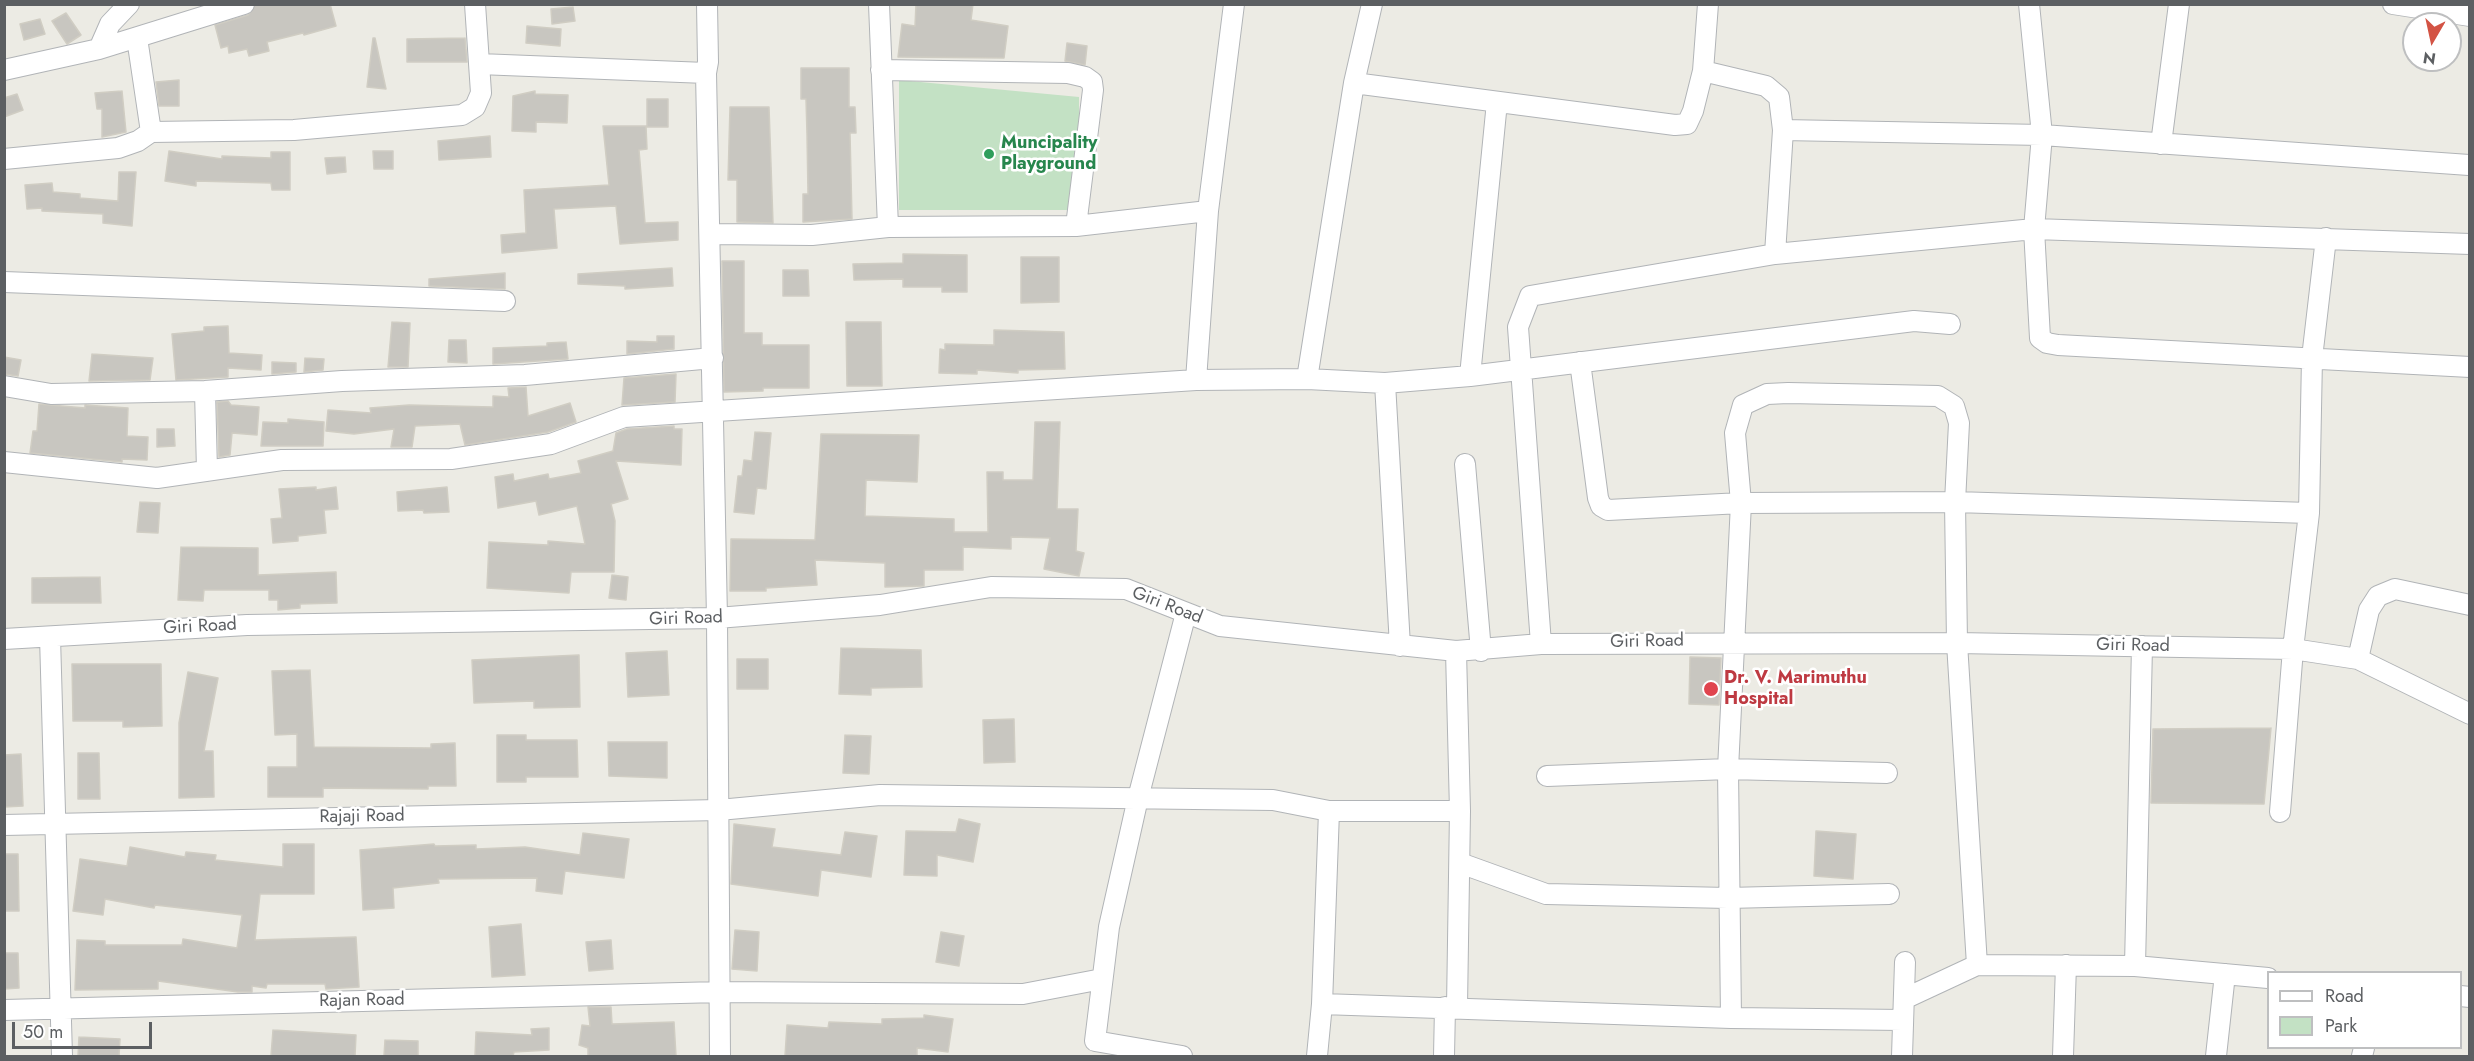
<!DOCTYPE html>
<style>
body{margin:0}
#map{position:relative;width:2474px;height:1061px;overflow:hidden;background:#ecebe4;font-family:Jost,sans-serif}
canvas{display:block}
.frame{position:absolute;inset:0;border:6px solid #5c5f62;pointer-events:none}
.legend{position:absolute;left:2267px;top:971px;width:195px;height:78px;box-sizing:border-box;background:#fff;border:2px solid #bebfc0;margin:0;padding:8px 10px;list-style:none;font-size:18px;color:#5c5f62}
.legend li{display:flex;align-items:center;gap:12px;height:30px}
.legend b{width:30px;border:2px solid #bebfc0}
.north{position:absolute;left:2402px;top:12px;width:60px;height:60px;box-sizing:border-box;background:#fff;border:2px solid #bebfc0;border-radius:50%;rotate:189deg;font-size:16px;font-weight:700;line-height:24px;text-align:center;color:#5c5f62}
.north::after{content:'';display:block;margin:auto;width:21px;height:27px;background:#d35344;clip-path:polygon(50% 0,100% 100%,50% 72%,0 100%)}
.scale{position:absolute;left:12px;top:1022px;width:140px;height:27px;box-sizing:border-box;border:3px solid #5c5f62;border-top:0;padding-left:8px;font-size:18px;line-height:21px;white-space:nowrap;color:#5c5f62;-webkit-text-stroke:4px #fff;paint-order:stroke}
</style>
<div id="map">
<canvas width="2474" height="1061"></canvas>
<div class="frame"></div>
<ul class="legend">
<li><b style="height:8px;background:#fff"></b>Road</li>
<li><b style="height:16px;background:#c3e1c4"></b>Park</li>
</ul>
<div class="north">N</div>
<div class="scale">50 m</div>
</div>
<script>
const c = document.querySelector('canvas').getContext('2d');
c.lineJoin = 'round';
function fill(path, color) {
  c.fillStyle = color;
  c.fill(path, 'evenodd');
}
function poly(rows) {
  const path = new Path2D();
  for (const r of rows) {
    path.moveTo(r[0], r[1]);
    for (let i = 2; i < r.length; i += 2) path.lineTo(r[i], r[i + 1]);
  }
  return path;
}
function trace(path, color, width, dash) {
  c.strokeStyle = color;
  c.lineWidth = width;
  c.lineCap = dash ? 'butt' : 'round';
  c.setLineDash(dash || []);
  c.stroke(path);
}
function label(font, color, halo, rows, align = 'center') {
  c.font = font + ' Jost,sans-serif';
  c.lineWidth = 5;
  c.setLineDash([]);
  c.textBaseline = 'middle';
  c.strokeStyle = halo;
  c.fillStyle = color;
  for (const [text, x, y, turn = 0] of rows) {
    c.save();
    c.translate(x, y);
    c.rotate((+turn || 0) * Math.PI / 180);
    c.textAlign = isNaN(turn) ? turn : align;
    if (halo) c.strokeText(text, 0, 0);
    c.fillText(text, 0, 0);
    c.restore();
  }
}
const green = poly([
 [899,80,1079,97,1079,210,899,210]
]);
const building = poly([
 [256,4,330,4,336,26,304,35,303,33,267,42,269,51,249,56,247,49,229,53,228,46,221,48,215,25,248,15,256,4],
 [916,4,973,4,971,20,1008,26,1004,58,898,57,902,24,915,26,916,4],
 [573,7,575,21,552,24,551,9,573,7],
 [66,13,81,35,67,44,52,21,66,13],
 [40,19,45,34,24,40,20,24,40,19],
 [527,26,561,29,560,46,526,43,527,26],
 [373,38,375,38,386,89,367,87,373,38],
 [465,38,467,62,407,62,407,39,465,38],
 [1067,43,1087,46,1085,65,1065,61,1067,43],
 [801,68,849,68,849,107,855,107,856,133,850,133,852,219,803,222,803,194,808,194,807,134,806,99,801,99,801,68],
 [179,80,179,106,159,106,156,82,179,80],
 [122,91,126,132,102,137,102,109,97,109,95,93,122,91],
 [535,91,535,94,568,95,567,123,536,122,536,132,512,131,513,96,535,91],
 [17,94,23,110,4,117,4,98,17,94],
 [647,99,668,99,668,127,647,127,647,99],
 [730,107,769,107,773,223,737,222,737,180,728,180,730,107],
 [603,126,646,126,647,149,639,150,645,223,678,222,678,240,620,244,616,206,554,209,557,248,502,253,501,235,526,233,524,190,609,185,603,126],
 [490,136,491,157,439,160,438,141,490,136],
 [169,151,222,159,222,156,271,158,271,152,290,152,290,190,272,190,271,183,196,181,196,186,165,181,169,151],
 [373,151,393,151,393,169,374,169,373,151],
 [345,157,346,172,327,174,325,158,345,157],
 [119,172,136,172,132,226,103,223,103,214,42,211,42,208,27,209,25,185,52,183,53,192,80,194,80,198,118,201,119,172],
 [903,254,967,255,967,292,942,292,942,287,903,287,903,279,854,280,853,264,903,263,903,254],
 [1021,257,1059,257,1059,302,1021,303,1021,257],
 [722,261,744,261,744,333,762,333,762,345,809,345,809,388,763,388,763,391,724,392,722,261],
 [672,268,673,286,625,289,625,286,578,284,578,274,672,268],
 [783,270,808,270,809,296,783,296,783,270],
 [505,273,505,289,429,286,429,279,505,273],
 [392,322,410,323,408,367,388,367,392,322],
 [846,322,881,322,882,386,847,386,846,322],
 [228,326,229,353,262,355,261,370,228,368,228,377,176,380,172,334,204,331,204,327,228,326],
 [994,330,1064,332,1065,369,1018,370,1018,373,977,370,977,374,939,373,940,349,945,350,945,344,994,345,994,330],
 [657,336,674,336,674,349,627,354,627,341,657,342,657,336],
 [449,340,466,340,467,363,448,362,449,340],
 [566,342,568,359,493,364,493,348,547,346,547,343,566,342],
 [92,354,153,358,150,380,89,381,92,354],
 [4,357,21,360,18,376,4,374,4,357],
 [305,358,324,359,323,370,304,372,305,358],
 [272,362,296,363,296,372,272,374,272,362],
 [676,374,675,402,622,405,624,378,676,374],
 [526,387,528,416,570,403,576,422,548,432,465,445,460,424,415,426,412,447,391,447,394,429,354,434,326,431,328,410,371,413,370,408,409,405,493,407,493,396,509,397,508,388,526,387],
 [228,401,231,405,259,407,257,435,232,433,230,455,219,457,217,402,228,401],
 [39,404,85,408,85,405,128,408,127,436,148,437,147,460,122,459,122,462,30,453,33,431,37,431,39,404],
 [288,419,324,422,323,446,261,446,263,422,288,423,288,419],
 [1035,422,1060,422,1057,509,1078,509,1076,551,1084,553,1079,576,1044,569,1050,538,1011,537,1011,549,963,547,963,570,924,570,924,586,885,587,885,563,815,560,817,585,766,588,766,591,730,591,731,539,815,540,821,434,919,435,917,482,866,480,865,516,954,519,954,532,988,532,987,472,1003,472,1003,480,1033,480,1035,422],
 [674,426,674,429,682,429,681,465,616,461,628,499,611,504,615,521,614,572,571,572,569,593,487,588,489,542,548,545,548,541,585,544,577,506,539,515,536,501,498,508,495,477,513,474,514,481,548,474,549,479,581,473,578,461,613,451,616,433,627,429,674,426],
 [157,429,174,429,175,446,157,447,157,429],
 [755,432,771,433,766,489,757,488,754,514,734,512,738,476,742,476,744,460,752,461,755,432],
 [316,487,316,490,336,487,338,509,324,510,326,533,298,536,298,541,273,543,271,519,282,518,279,489,316,487],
 [447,487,449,512,424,513,423,510,398,511,397,492,447,487],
 [140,502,160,503,158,533,137,532,140,502],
 [181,547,258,548,258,575,336,572,337,603,300,604,300,608,278,610,278,600,269,600,269,590,204,590,203,601,178,600,181,547],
 [612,575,628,577,626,600,609,598,612,575],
 [100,577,101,603,32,603,32,578,100,577],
 [841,648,921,650,922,687,871,688,871,695,839,694,841,648],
 [667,651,669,695,628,697,626,653,667,651],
 [579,655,580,707,534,708,534,701,474,703,472,660,579,655],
 [1690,657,1721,658,1719,705,1689,704,1690,657],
 [737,659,768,659,768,689,737,689,737,659],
 [72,664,161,664,162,726,123,727,123,721,73,721,72,664],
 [310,670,314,747,431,748,431,744,455,743,456,786,428,786,428,789,323,788,323,797,268,797,268,767,297,767,297,734,275,735,272,671,310,670],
 [188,672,218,678,204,751,213,751,214,797,179,798,179,723,188,672],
 [1014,719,1015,762,984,763,983,720,1014,719],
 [2271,728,2264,804,2151,803,2153,729,2271,728],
 [497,735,526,735,526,740,577,740,578,777,526,777,526,782,497,782,497,735],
 [845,735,871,736,869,774,843,773,845,735],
 [608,742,667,742,667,778,609,776,608,742],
 [78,753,99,753,100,799,78,799,78,753],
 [21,754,23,806,4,807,4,755,21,754],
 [959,819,980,824,973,862,937,855,937,876,904,875,906,831,956,832,959,819],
 [734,824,775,829,772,847,841,855,845,832,877,836,871,877,821,870,818,896,731,884,734,824],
 [1816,831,1856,834,1853,879,1814,876,1816,831],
 [583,833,629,839,624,878,565,871,562,894,536,891,537,878,438,879,439,883,393,888,394,908,363,910,360,850,434,844,435,846,476,845,476,849,525,847,580,855,583,833],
 [283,844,314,844,314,894,260,894,255,940,356,937,359,987,326,989,325,984,267,984,266,988,252,986,252,992,238,992,158,981,158,989,75,990,77,940,105,941,105,945,182,945,183,939,237,948,242,915,155,905,154,908,105,899,103,915,73,911,80,859,127,866,130,847,185,857,186,852,216,855,215,860,283,867,283,844],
 [4,854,18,854,19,911,4,911,4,854],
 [521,924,525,975,492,977,489,927,521,924],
 [735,930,759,932,757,971,732,969,735,930],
 [941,932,964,936,959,966,936,962,941,932],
 [611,940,613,969,589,971,586,942,611,940],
 [4,953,18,953,19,988,4,989,4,953],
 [588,1007,611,1007,612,1024,674,1022,676,1056,588,1056,588,1048,579,1045,582,1025,590,1026,588,1007],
 [924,1015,953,1019,948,1052,917,1048,917,1056,785,1056,787,1025,828,1028,829,1022,882,1024,882,1019,924,1018,924,1015],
 [549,1028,549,1050,514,1052,513,1056,475,1056,476,1032,532,1035,531,1029,549,1028],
 [273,1030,356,1035,355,1056,271,1056,273,1030],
 [79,1037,120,1039,119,1056,78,1056,79,1037],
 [385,1040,418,1041,418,1056,384,1056,385,1040]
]);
const street = poly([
 [707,4,708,62,706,73,717,618,720,1056],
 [2029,4,2042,135,2034,229,2040,338,2047,343,2058,345,2470,367],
 [2393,4,2470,16],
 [137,38,151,132],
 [99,49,110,24,129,4],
 [479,64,706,73],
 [4,70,99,49,244,4],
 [881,70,1068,73,1085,77,1092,82,1093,90,1076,226],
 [1703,71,1766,86,1779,97,1783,130,1775,254],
 [1354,83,1675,125,1687,124,1693,111,1703,71,1708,4],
 [1783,130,2042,135,2469,165],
 [2161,144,2179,4],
 [4,159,118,148,138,141,151,132,294,130,462,115,475,107,481,93,475,4],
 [888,227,1076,226,1208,211],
 [711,234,812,235,888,227,879,4],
 [4,282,505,301],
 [1580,362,1598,498,1601,506,1608,510,1741,503,1955,502,2309,513],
 [1470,376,1497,102],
 [1307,379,1354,83,1372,4],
 [1196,380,1208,211,1234,4],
 [1385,383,1400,646],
 [4,386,51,394,205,391,342,381,525,375,713,358],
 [205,391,207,471],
 [4,462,157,478,282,460,451,459,551,444,624,417,1196,380,1307,379,1385,383,1470,376,1914,321,1950,324],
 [1465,464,1481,651],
 [50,637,62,1056],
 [4,639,247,625,717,618,880,605,991,587,1126,589,1220,626,1456,651,1541,644,1957,643,2293,649,2358,659,2369,610,2378,596,2395,589,2470,605],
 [1541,644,1518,327,1530,296,1775,254,2034,229,2470,244],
 [2358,659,2470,714],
 [1547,776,1728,769,1887,773],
 [1329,811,1460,811,1456,651],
 [2280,812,2293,649,2309,513,2312,358,2326,238],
 [4,825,719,810,880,795,1273,800,1329,811,1322,1004,1317,1056],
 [1460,863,1546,894,1728,898,1889,894],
 [2135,966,2142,646],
 [2460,996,2470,997],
 [1904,999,1977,965,2135,966,2268,978],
 [1322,1004,1731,1018,1728,769,1741,503,1735,433,1743,405,1767,394,1788,393,1938,396,1954,406,1959,423,1955,502,1957,643,1977,965],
 [1457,1007,1460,811],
 [4,1010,720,992,1023,994,1102,979],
 [1731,1018,1903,1020],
 [1182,1056,1095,1041,1109,927,1138,798,1186,613],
 [1444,1056,1445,1007],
 [1902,1056,1905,962],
 [2063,1056,2066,965],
 [2216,1056,2225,974],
 [2362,1056,2364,1048]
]);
const markers = [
 [989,154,6,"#2e9e5b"],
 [1711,689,8,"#e0444e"]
];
const leisureNames = [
 ["Muncipality",1001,144],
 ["Playground",1001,165]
];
const streetNames = [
 ["Giri Road",1167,606,21],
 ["Giri Road",686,619,-2],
 ["Giri Road",200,627,-3],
 ["Giri Road",1647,642,-1],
 ["Giri Road",2133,646,1],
 ["Rajaji Road",362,817,-1],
 ["Rajan Road",362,1001,-1]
];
const healthNames = [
 ["Dr. V. Marimuthu",1724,679],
 ["Hospital",1724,700]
];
fill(green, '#c3e1c4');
fill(building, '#c8c6c0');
trace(building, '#d0cdc3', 1.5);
trace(street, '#b1b4b7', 22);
trace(street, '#fff', 20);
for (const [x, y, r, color] of markers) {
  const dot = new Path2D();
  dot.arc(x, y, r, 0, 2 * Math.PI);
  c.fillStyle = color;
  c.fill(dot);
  trace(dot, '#fff', 2);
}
label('bold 18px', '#27864d', '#fff', leisureNames, 'left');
label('18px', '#5c5f62', '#fff', streetNames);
label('bold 18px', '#be3a42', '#fff', healthNames, 'left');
</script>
